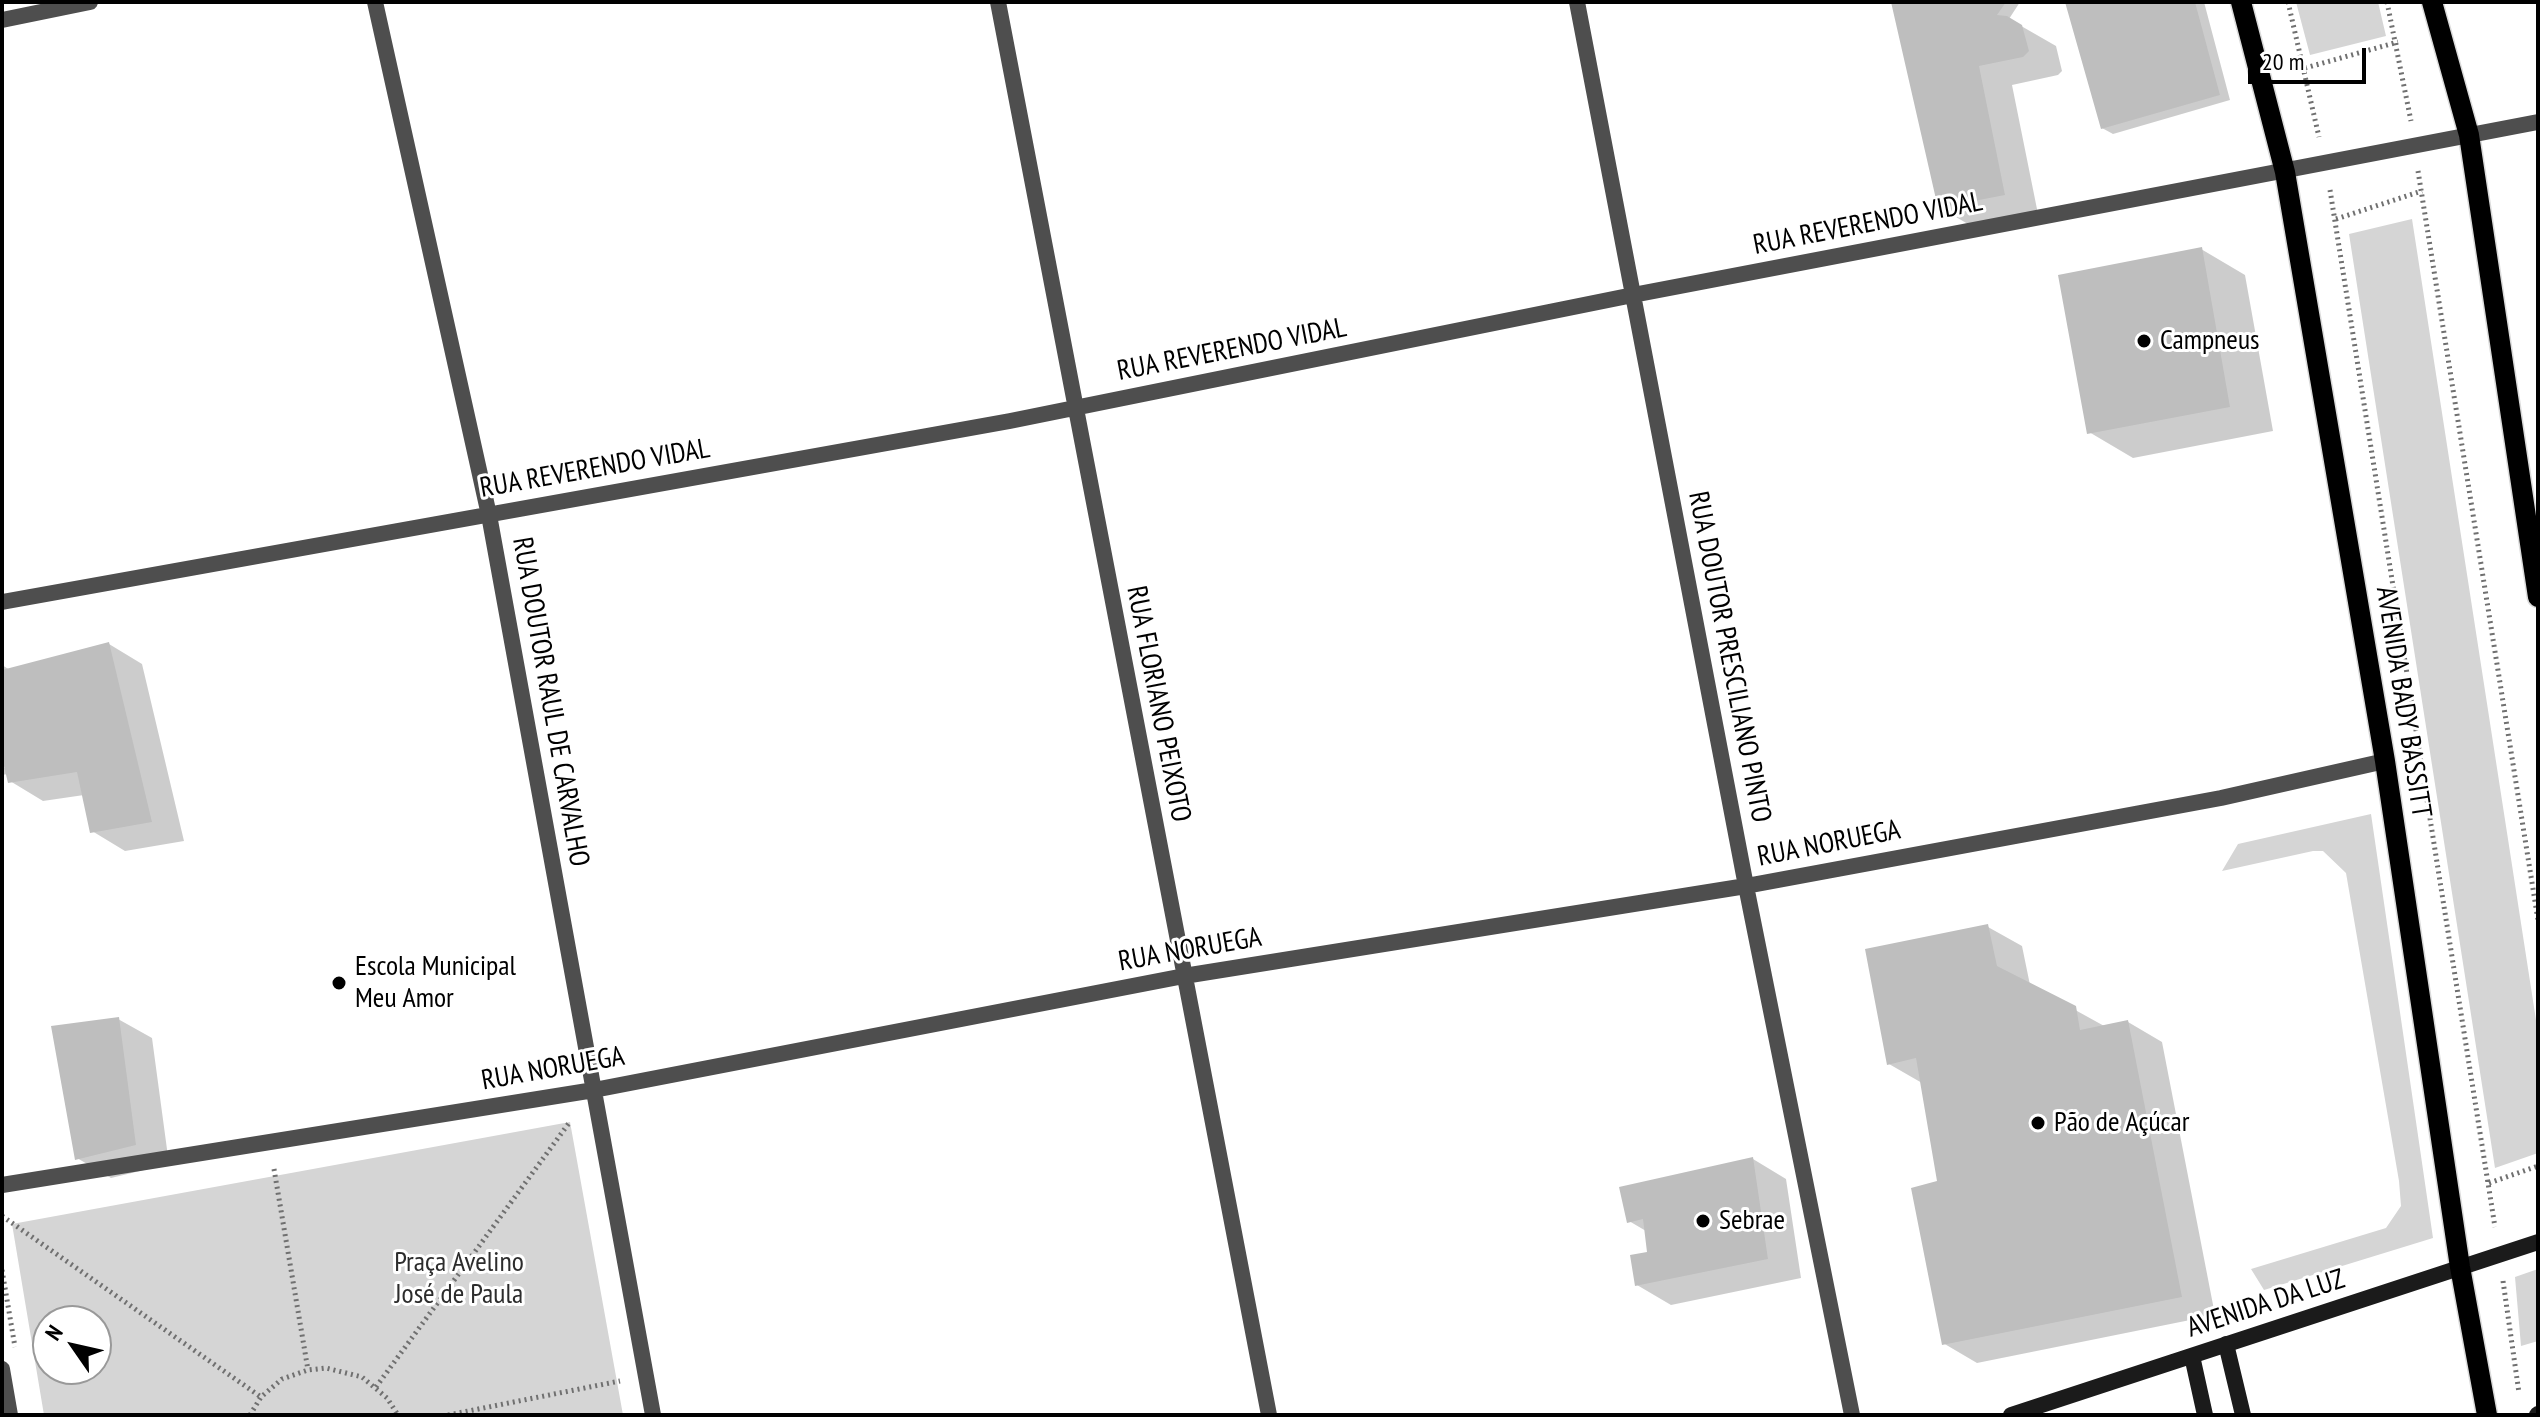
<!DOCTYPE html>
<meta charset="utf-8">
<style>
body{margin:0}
#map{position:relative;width:2540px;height:1417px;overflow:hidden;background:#fff;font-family:"PT Sans Narrow",sans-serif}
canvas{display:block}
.frame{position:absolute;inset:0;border:4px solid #000;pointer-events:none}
.north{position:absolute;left:32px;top:1305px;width:80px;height:80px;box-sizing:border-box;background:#fff;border:2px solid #999;border-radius:50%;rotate:304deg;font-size:22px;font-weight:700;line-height:32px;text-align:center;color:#000}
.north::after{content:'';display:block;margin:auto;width:28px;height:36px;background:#000;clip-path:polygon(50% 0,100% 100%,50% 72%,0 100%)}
.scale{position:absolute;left:2248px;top:48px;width:118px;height:36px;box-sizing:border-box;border:4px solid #000;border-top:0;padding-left:10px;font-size:24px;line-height:28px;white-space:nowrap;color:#000;-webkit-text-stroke:6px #fff;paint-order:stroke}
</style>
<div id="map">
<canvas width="2540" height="1417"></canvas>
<div class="frame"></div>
<div class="north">N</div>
<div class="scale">20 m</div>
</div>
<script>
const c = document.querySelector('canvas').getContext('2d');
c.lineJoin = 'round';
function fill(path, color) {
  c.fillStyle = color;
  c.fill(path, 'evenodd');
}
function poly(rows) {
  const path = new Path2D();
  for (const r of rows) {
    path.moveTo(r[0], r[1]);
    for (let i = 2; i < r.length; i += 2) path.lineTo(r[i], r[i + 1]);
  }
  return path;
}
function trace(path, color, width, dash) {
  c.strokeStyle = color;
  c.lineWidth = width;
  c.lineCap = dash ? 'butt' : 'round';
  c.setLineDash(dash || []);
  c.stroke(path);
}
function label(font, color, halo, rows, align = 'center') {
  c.font = font + ' "PT Sans Narrow",sans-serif';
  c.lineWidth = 6;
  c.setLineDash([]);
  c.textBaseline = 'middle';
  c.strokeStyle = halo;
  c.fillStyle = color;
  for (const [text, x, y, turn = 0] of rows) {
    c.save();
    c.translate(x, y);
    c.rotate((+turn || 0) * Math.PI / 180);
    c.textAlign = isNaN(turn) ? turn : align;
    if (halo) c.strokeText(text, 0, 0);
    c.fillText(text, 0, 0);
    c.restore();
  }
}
const green = poly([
 [2296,2,2378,2,2386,36,2310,55],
 [2412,219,2538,1033,2538,1153,2495,1168,2349,234],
 [2371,814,2433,1238,2264,1290,2251,1269,2386,1228,2401,1206,2399,1181,2346,873,2323,851,2313,851,2222,871,2238,844],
 [570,1122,623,1415,44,1415,12,1224],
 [96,1321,96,1369,48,1369,48,1321],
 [2538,1269,2538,1341,2521,1346,2515,1277]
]);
const shadow = poly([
 [1893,2,2020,2,2009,19,2056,46,2062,71,2058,75,2012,85,2038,214,1973,227,1939,207],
 [2067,2,2204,2,2230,100,2113,134,2102,128],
 [2201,249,2245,275,2273,431,2133,458,2089,432],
 [109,644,142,664,184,841,125,851,92,831,84,795,43,801,10,781,8,774,2,775,2,761,3,768,7,767,2,736,2,665,10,670],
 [1988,927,2022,946,2030,985,2106,1027,2128,1022,2162,1042,2215,1315,1977,1363,1943,1343,1940,1182,1922,1083,1889,1064],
 [118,1019,152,1038,169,1164,111,1178,77,1158],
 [1753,1159,1786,1179,1801,1278,1671,1305,1637,1285,1649,1254,1646,1231,1629,1221]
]);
const building = poly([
 [1891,2,2006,2,1997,15,2007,16,2022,25,2029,51,2023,57,1979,66,2005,195,1938,208],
 [2065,2,2195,2,2220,95,2101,129],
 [2202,247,2230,407,2087,434,2058,275],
 [109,642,152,822,90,833,77,772,8,783,2,758,2,670],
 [1988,924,1997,966,2076,1006,2080,1030,2128,1020,2182,1297,1942,1345,1911,1188,1937,1181,1916,1058,1887,1065,1865,949],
 [119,1017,136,1145,75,1160,51,1026],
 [1753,1157,1768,1259,1635,1286,1630,1255,1647,1252,1643,1219,1627,1223,1619,1187]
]);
const path = poly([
 [2288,2,2319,137],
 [2387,2,2411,121],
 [2305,68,2398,42],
 [2418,171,2538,920],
 [2330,190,2495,1227],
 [2336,219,2422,191],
 [274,1169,308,1370],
 [2489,1183,2538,1166],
 [2,1216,261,1397],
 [2,1270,15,1347],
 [2503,1281,2519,1393],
 [376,1387,569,1123],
 [250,1415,261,1397,282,1379,308,1370,326,1368,362,1377,387,1398,398,1415],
 [448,1415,620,1381]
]);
const street = poly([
 [375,2,489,515,653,1415],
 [998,2,1269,1415],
 [1577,2,1746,886,1852,1415],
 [2,20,90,2],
 [2,602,1010,421,1633,295,2538,122],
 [2,1185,594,1090,1184,976,1746,886,2221,798,2385,761],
 [2,1369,10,1415]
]);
const secondary = poly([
 [2226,1344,2243,1415],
 [2192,1356,2205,1415],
 [2011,1415,2538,1242],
 [2537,1415,2538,1414]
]);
const primary = poly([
 [2241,2,2285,172,2385,761,2460,1267,2487,1415],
 [2432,2,2469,135,2538,597]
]);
const markers = [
 [2144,341,8,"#000"],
 [339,983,8,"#000"],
 [2038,1123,8,"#000"],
 [1703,1221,8,"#000"]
];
const streetNames = [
 ["RUA REVERENDO VIDAL",1868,224,-11],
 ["RUA REVERENDO VIDAL",1232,350,-11],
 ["RUA REVERENDO VIDAL",595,469,-10],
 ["RUA DOUTOR PRESCILIANO PINTO",1729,657,79],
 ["RUA DOUTOR RAUL DE CARVALHO",550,702,80],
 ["AVENIDA BADY BASSITT",2403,702,81],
 ["RUA FLORIANO PEIXOTO",1158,704,79],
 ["RUA NORUEGA",1829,844,-11],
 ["RUA NORUEGA",1190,950,-10],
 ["RUA NORUEGA",553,1069,-10],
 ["AVENIDA DA LUZ",2266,1304,-18]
];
const poiNames = [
 ["Campneus",2160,341],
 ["Escola Municipal",355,967],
 ["Meu Amor",355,999],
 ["Pão de Açúcar",2054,1123],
 ["Sebrae",1719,1221]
];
const parkNames = [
 ["Praça Avelino",459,1263],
 ["José de Paula",459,1295]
];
fill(green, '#d5d5d5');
fill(shadow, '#0003');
fill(building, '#bebebe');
trace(primary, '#dbdbdb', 23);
trace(path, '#707070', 5, [2, 4]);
trace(street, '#4e4e4e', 16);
trace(secondary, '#1b1b1b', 16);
trace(primary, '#000', 20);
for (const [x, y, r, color] of markers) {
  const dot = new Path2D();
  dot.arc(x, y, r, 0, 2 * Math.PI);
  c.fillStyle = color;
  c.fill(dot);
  trace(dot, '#fff', 3);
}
label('28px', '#000', '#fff', streetNames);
label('28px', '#000', '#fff', poiNames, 'left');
label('28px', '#2c2c2c', '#fff', parkNames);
</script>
